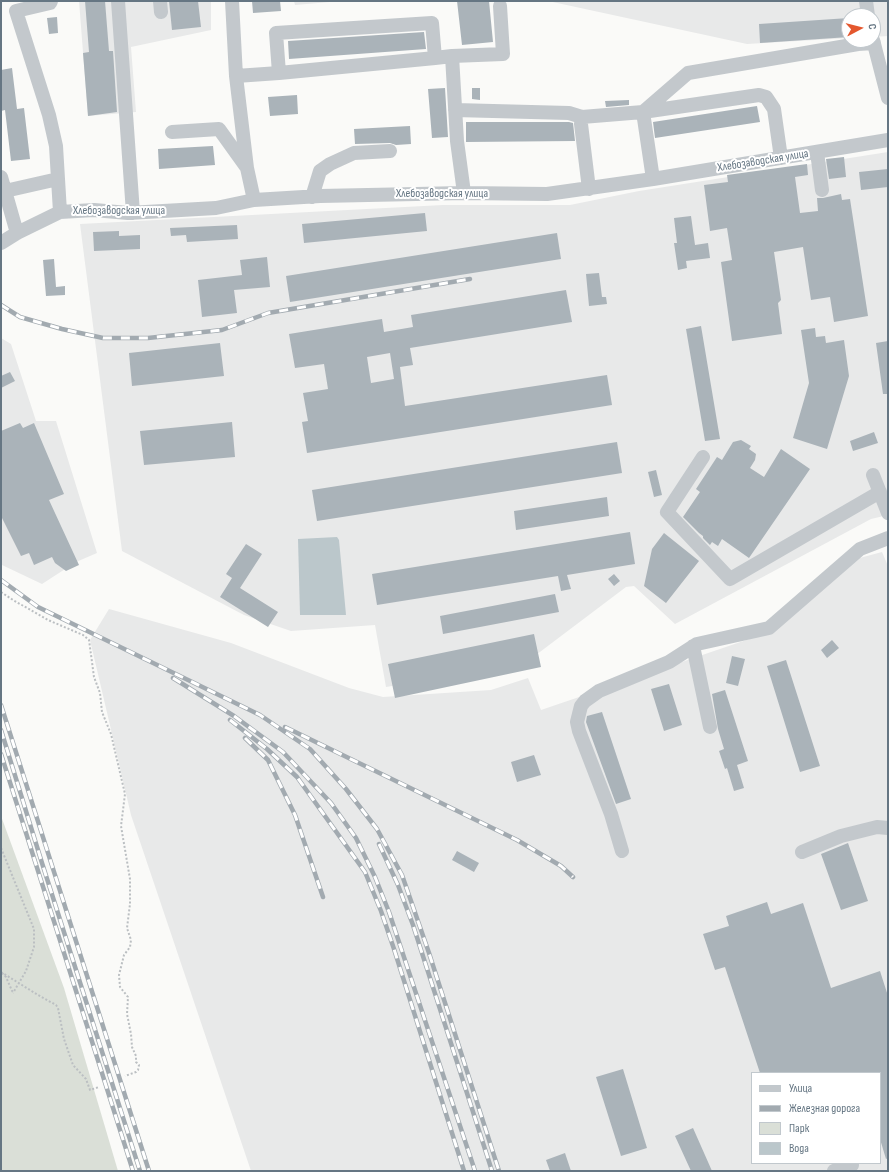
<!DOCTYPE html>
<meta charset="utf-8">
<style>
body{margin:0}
#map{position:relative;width:889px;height:1172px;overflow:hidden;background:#fafaf8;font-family:"Sofia Sans Condensed",sans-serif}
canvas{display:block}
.frame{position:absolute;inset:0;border:2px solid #657683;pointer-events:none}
.legend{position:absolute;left:751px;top:1072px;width:130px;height:92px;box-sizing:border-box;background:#fff;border:1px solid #c1c8cd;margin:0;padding:5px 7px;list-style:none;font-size:12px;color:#657683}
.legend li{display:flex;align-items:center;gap:8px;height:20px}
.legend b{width:20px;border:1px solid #c1c8cd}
.north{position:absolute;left:841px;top:8px;width:40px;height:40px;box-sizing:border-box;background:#fff;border:1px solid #c1c8cd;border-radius:50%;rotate:83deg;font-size:11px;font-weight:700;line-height:16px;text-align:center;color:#657683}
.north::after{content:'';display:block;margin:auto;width:14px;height:18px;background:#e4572e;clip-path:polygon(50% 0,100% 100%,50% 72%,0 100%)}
</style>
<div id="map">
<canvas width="889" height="1172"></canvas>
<div class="frame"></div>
<ul class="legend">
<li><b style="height:5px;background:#c3c8cc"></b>Улица</li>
<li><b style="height:5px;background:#a2aab0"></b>Железная дорога</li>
<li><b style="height:11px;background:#dadfd7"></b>Парк</li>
<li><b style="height:11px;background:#bbc7cb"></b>Вода</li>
</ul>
<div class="north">С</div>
</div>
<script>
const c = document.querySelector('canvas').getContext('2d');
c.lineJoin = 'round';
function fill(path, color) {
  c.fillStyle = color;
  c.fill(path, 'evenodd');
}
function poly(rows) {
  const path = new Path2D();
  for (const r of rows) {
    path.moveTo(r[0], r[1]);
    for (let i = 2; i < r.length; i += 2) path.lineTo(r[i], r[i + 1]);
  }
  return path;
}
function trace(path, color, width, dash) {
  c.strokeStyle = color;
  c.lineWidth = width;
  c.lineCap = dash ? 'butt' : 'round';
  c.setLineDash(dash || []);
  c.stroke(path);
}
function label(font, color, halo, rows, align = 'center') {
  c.font = font + ' "Sofia Sans Condensed",sans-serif';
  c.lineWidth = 4;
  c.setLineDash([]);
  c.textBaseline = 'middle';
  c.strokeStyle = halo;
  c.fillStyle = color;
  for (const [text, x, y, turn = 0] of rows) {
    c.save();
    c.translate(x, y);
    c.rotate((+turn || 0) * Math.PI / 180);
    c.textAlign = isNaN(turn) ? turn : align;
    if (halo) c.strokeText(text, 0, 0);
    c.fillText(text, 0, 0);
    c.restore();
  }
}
const built = poly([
 [79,1,211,1,211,30,131,47,136,112,88,116],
 [294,1,341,1,295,5],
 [548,1,888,1,888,36,873,37,873,16,849,16,849,38,747,44],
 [888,152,888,515,871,519,675,624,634,586,626,587,524,664,386,687,375,625,291,631,244,615,122,551,80,224,443,205,570,205,639,191],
 [1,338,11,344,36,421,56,421,97,553,76,562,42,584,2,565,1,563],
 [882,552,888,566,888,1171,251,1171,131,815,90,640,109,609,231,643,349,688,383,697,491,690,528,678,541,710,761,635,841,563],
 [752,1073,880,1073,880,1163,752,1163]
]);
const green = poly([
 [1,816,64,988,118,1171,1,1171]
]);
const water = poly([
 [337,537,339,540,346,615,300,615,298,539]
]);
const building = poly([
 [85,1,105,1,109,51,113,51,117,112,88,116,83,53,89,52],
 [169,1,198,1,201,27,172,30],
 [252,1,280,1,281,11,253,13],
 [457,1,489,1,493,42,462,45],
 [57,17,58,33,49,34,47,18],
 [849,18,849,37,760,43,759,24],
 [424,32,426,49,289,59,288,41],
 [12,68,17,109,24,108,30,159,11,161,5,110,1,111,1,70],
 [445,88,448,137,432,138,428,89],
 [472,88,480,88,480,100,472,99],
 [297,95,298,114,270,116,268,97],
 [629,100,629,105,606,107,605,101],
 [757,106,760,122,655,138,653,122],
 [466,122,569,122,573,123,575,141,466,142],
 [410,126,411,144,396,145,390,143,355,144,354,129],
 [213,146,215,165,159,169,158,149],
 [844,157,846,177,829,179,826,159],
 [807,164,808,175,795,177,800,213,818,211,817,198,823,198,841,194,842,200,850,199,868,316,834,322,830,297,811,300,803,247,774,252,781,300,778,303,782,334,732,341,721,262,732,260,727,228,710,231,704,185,728,182,727,175],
 [888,169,888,187,861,190,859,172],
 [425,213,427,231,304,243,302,224],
 [691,216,695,245,708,243,710,258,686,261,687,268,678,270,674,243,677,243,674,218],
 [237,225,238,239,187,242,186,235,171,236,170,228],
 [119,231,119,236,140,235,140,249,94,251,93,232],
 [557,233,561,259,290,302,286,276],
 [267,257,270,287,234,290,237,313,202,317,198,280,242,275,240,260],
 [54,259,56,287,65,286,65,295,46,296,43,260],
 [599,273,602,297,606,297,607,304,589,306,586,274],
 [566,290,572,322,410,348,413,365,400,367,405,406,607,375,612,405,307,453,302,422,308,421,303,393,328,389,324,364,295,368,289,334,382,319,384,332,413,327,411,315],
 [390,353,394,379,371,383,367,357],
 [701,326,720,439,705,441,686,329],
 [815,328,816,337,825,336,826,343,844,340,849,376,827,449,793,438,809,383,801,330],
 [888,341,888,394,883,394,876,343],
 [220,343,224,376,132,386,129,353],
 [10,372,15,381,1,388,1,376],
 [232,422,235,457,144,465,140,431],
 [20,423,23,428,34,423,64,494,49,500,79,565,66,571,55,563,52,557,34,565,29,553,21,556,1,516,1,431],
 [874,432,878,443,853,451,850,441],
 [741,440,751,446,749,449,756,454,755,460,750,468,764,477,781,449,810,469,749,558,722,539,718,546,712,542,710,545,703,538,703,536,699,533,683,517,700,492,696,489,717,457,722,460,733,442],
 [617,442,622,473,317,521,312,490],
 [656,470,662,495,654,497,648,472],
 [607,497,609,516,516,530,514,511],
 [630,532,635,564,567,575,571,589,561,591,558,576,377,605,372,574],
 [664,533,699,561,666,603,644,586,652,549],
 [246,544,262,554,240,588,278,612,268,627,220,597,232,578,226,574],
 [614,574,620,581,614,586,608,579],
 [555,594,559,612,443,634,440,616],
 [534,634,541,667,395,698,388,664],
 [832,640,839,648,827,658,821,650],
 [732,656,745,659,738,686,726,683],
 [786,660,820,766,800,772,767,666],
 [669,684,682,725,664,731,651,689],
 [725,690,748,761,737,765,744,788,734,791,727,768,725,769,719,751,724,749,718,729,712,694],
 [602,712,631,799,616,804,586,722,587,716],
 [534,755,541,775,517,782,511,762],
 [848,843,868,901,841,910,821,854],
 [457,851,479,863,474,872,452,860],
 [767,902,771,914,803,903,831,988,880,971,888,996,888,1158,886,1159,880,1139,880,1073,760,1073,725,967,715,970,703,934,729,926,726,916],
 [623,1069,647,1148,621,1156,596,1077],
 [693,1128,712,1171,691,1171,675,1136],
 [565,1153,571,1171,550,1171,546,1160]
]);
const path = poly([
 [1,592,13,600,48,620,83,635,89,640,94,677,100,693,102,712,111,734,125,794,121,826,130,879,130,904,127,928,131,940,130,947,124,955,119,975,120,987,128,997,127,1014,131,1034,132,1047,136,1056,136,1062,139,1065,138,1070,136,1072,125,1076],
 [1,848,34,929,34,947,26,971,13,993],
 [1,972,38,995,56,1005,58,1008,64,1039,73,1065,86,1079,90,1090,99,1087],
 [2,973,6,977,13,993]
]);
const minor = poly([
 [51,1,50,3,16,11,49,115,56,146,60,212],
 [118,1,133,213],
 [160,1,161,12],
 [232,1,236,76,247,168,254,200],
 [866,1,868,16],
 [873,40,888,98],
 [452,56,503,54,500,6],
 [279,73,435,58],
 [236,76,279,73,276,33,432,23,435,58,452,56,457,141,464,193],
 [455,110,569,113,582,117,643,112,759,95,766,97,774,109,781,158],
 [582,117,581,124,589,189],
 [172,132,219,129,247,168],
 [817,152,822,190],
 [1,177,17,233],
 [653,179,643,112,688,73,858,44,874,43],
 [5,191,58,179],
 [312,197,320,171,330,164,354,153,390,151],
 [1,243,17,233,60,212,94,210,128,213,216,208,254,200,320,196,464,193,547,194,653,179,888,140],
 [703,457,667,512,730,579,880,492],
 [873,475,888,513],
 [693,646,710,727],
 [622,851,611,814,579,731,577,722,581,706,585,701,599,691,669,662,697,644,769,628,860,549,888,538],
 [802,852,841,836,877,827,888,828],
 [834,1171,852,1165]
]);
const rail = poly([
 [1,305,20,317,62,329,103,338,148,338,222,330,268,313,470,279],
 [1,580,38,607,260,715,310,749,346,789,377,829,402,875,429,953,499,1171],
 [173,678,234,716,283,752,331,803,356,838,375,877,389,912,475,1171],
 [1,705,149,1171],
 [230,720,267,749,297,777,365,872,381,911,394,949,464,1171],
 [285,727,517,840,561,866,573,877],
 [1,730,42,863,140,1171],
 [245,738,268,760,295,815,323,897],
 [1,754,133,1171],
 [379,844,398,885,413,925,492,1171]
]);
const streetNames = [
 ["Хлебозаводская улица",763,161,-9],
 ["Хлебозаводская улица",442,194],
 ["Хлебозаводская улица",119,211]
];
fill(built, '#e8e9e9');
fill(green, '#dadfd7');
fill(water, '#bbc7cb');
fill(building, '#aab3b9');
trace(path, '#bbbfc2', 2, [2, 2]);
trace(minor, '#c3c8cc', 14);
trace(rail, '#a2aab0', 4.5);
trace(rail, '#fff', 3, [9]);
label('12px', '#657683', '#fff', streetNames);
</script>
